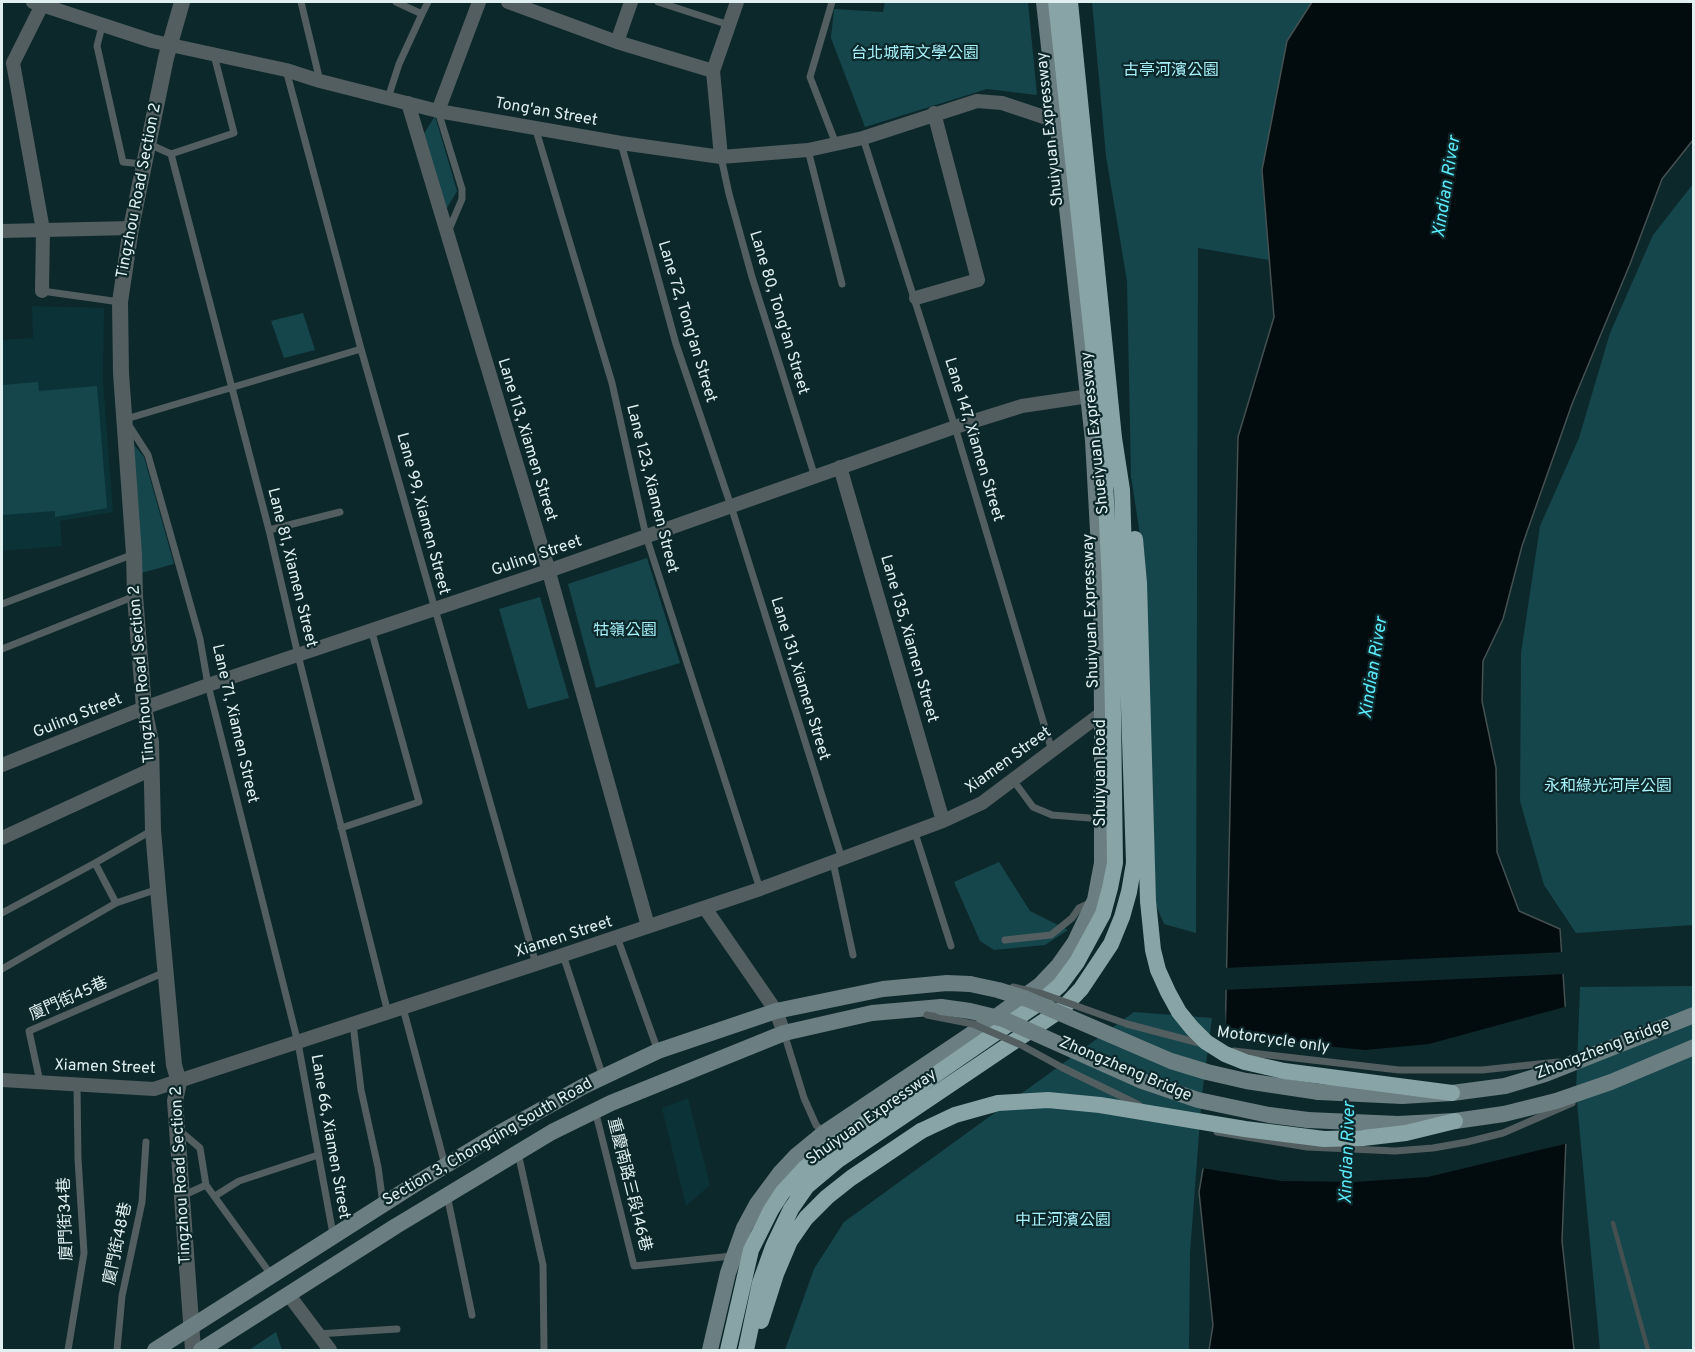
<!DOCTYPE html>
<meta charset="utf-8">
<style>
body{margin:0}
#map{position:relative;width:1695px;height:1352px;overflow:hidden;background:#0d282b;font-family:Overpass,sans-serif}
canvas{display:block}
.frame{position:absolute;inset:0;border:3px solid #e0f0f1;pointer-events:none}
</style>
<div id="map">
<canvas width="1695" height="1352"></canvas>
<div class="frame"></div>
</div>
<script>
const c = document.querySelector('canvas').getContext('2d');
c.lineJoin = 'round';
function fill(path, color) {
  c.fillStyle = color;
  c.fill(path, 'evenodd');
}
function poly(rows) {
  const path = new Path2D();
  for (const r of rows) {
    path.moveTo(r[0], r[1]);
    for (let i = 2; i < r.length; i += 2) path.lineTo(r[i], r[i + 1]);
  }
  return path;
}
function trace(path, color, width, dash) {
  c.strokeStyle = color;
  c.lineWidth = width;
  c.lineCap = dash ? 'butt' : 'round';
  c.setLineDash(dash || []);
  c.stroke(path);
}
function label(font, color, halo, rows, align = 'center') {
  c.font = font + ' Overpass,"Noto Sans TC",sans-serif';
  c.lineWidth = 4.5;
  c.setLineDash([]);
  c.textBaseline = 'middle';
  c.strokeStyle = halo;
  c.fillStyle = color;
  for (const [text, x, y, turn = 0] of rows) {
    c.save();
    c.translate(x, y);
    c.rotate((+turn || 0) * Math.PI / 180);
    c.textAlign = isNaN(turn) ? turn : align;
    if (halo) c.strokeText(text, 0, 0);
    c.fillText(text, 0, 0);
    c.restore();
  }
}
const built = poly([
 [32,306,104,308,103,381,113,512,60,521,62,546,2,551,2,340,33,338],
 [688,1098,710,1185,686,1206,662,1108]
]);
const green = poly([
 [885,2,1028,2,1037,95,987,89,865,127,831,38,834,9,883,12],
 [1092,2,1312,2,1287,41,1262,170,1269,260,1198,248,1196,933,1164,924,1150,891,1146,574,1131,476,1127,281,1106,156],
 [435,116,457,191,444,213,422,137],
 [1693,184,1693,925,1576,933,1544,885,1520,801,1521,653,1540,526,1579,438,1610,333,1653,235],
 [303,313,315,350,284,358,271,321],
 [38,382,39,391,97,386,107,508,55,517,55,511,2,515,2,385],
 [130,440,144,457,174,564,141,573],
 [647,558,680,663,596,688,568,584],
 [540,597,569,698,528,709,499,609],
 [999,862,1030,911,1068,930,1045,945,994,950,980,941,954,882],
 [1693,986,1693,1350,1600,1350,1576,1092,1580,987],
 [1134,1012,1212,1018,1202,1095,1190,1253,1189,1350,785,1350,814,1269,844,1222],
 [276,1332,282,1350,249,1350]
]);
const water = poly([
 [1312,2,1693,2,1693,140,1662,179,1630,264,1572,404,1522,546,1503,619,1483,661,1482,701,1496,768,1497,852,1519,911,1560,929,1569,1062,1562,1241,1574,1350,1209,1350,1213,1325,1199,1192,1225,1042,1238,437,1274,317,1262,170,1287,41,1312,2]
]);
const pier = poly([
 [1565,952,1566,974,1224,990,1226,1026,1266,1036,1315,1045,1365,1050,1429,1044,1568,1006,1572,1062,1569,1143,1428,1177,1355,1182,1281,1181,1201,1168,1222,1042,1224,968]
]);
const stream = poly([
 [1613,1223,1648,1350]
]);
const service = poly([
 [301,2,320,81],
 [658,2,729,25],
 [832,2,810,77,836,144],
 [422,14,428,2],
 [102,26,97,46,123,162,142,164],
 [286,70,361,349,536,964],
 [388,98,399,64,422,14,396,2],
 [438,111,462,189,462,199,448,232],
 [535,127,612,383,646,536,760,889],
 [863,138,955,427,1052,751],
 [621,143,676,344,731,506,842,859],
 [149,144,171,154,269,530,298,655,388,1013],
 [808,150,842,284],
 [171,154,234,133,214,55],
 [721,157,729,194,752,277,815,477],
 [42,291,120,302],
 [126,419,361,349],
 [130,427,148,455,200,639,208,685,298,1043,333,1234],
 [269,530,340,512],
 [2,604,134,554],
 [2,649,135,596],
 [1013,780,1033,807,1052,815,1102,819],
 [341,828,419,802,371,629],
 [915,833,951,946],
 [833,862,853,955],
 [95,863,116,903],
 [2,913,95,863,151,831],
 [617,937,658,1051],
 [1005,940,1051,935,1072,918,1079,908,1090,903],
 [563,955,603,1077],
 [2,969,116,903,158,889],
 [403,1008,445,1165],
 [353,1024,361,1090,378,1167,383,1204],
 [1127,1024,1203,1044],
 [784,1033,804,1098,816,1125,824,1133],
 [1234,1051,1399,1070,1482,1070,1558,1062],
 [1063,1068,1139,1105],
 [40,1082,29,1031,165,972],
 [595,1110,634,1266,732,1256],
 [180,1131,200,1148,206,1185],
 [1217,1132,1307,1147,1395,1151,1433,1148,1467,1142,1503,1133,1572,1103],
 [518,1153,543,1265,544,1350],
 [447,1195,472,1315],
 [182,1196,206,1185,272,1276],
 [215,1196,239,1181,318,1155],
 [317,1334,397,1329],
 [68,1350,84,1253,78,1159,77,1086],
 [117,1350,122,1296,142,1202,146,1142]
]);
const minor = poly([
 [33,2,152,41,286,70,320,81,438,111,621,143,721,157,808,150,863,138,977,101,1002,103,1047,118,1059,118],
 [508,2,617,42,713,71],
 [617,42,631,2],
 [408,103,545,558,648,926],
 [438,111,479,2],
 [721,157,713,71,737,2],
 [2,231,131,228],
 [42,291,43,230,13,63,42,5],
 [916,298,978,280,934,113],
 [840,467,943,821],
 [2,765,144,708,208,685,548,571,955,427,1022,406,1089,396],
 [2,838,152,769],
 [705,908,776,1011,784,1033],
 [2,1080,154,1089,563,955,760,889,943,821,982,803,1102,713],
 [288,1294,330,1350]
]);
const tertiary = poly([
 [182,2,166,58,131,228,120,302,121,373,134,554,135,596,144,708,151,742,153,830,158,889,174,1065,179,1082,175,1101,177,1128,193,1350]
]);
const secondary = poly([
 [1319,1092,1402,1096,1452,1093,1505,1086,1545,1074,1694,1015],
 [1308,1120,1398,1124,1455,1121,1504,1114,1556,1101,1611,1082,1694,1047],
 [155,1350,420,1181,496,1135,584,1086,658,1051,776,1011,883,989,947,983,970,984],
 [201,1350,396,1226,552,1132,611,1103,784,1033,872,1013,941,1007],
 [710,1350,728,1273,744,1228,757,1204,780,1173,796,1156,824,1133,982,1027,1040,985,1058,966,1075,942,1095,900,1102,863,1102,713,1101,585,1093,440,1044,2]
]);
const trunk = poly([
 [1135,539,1139,583,1148,901],
 [761,1321,776,1274,790,1241,806,1218,827,1197,851,1178,921,1131],
 [728,1350,751,1250,771,1210,782,1193,805,1168,828,1149,1042,1001,1060,985,1077,962,1103,914,1110,888,1115,863,1113,713,1110,584,1103,439,1056,2],
 [746,1350,760,1283,773,1247,791,1209,807,1186,838,1160,1062,1009,1081,989,1111,944,1122,917,1129,892,1134,863,1122,490,1114,438,1070,2]
]);
const serviceBridge = poly([
 [1013,987,1043,994,1127,1024],
 [927,1015,973,1024,1021,1045,1063,1068]
]);
const secondaryBridge = poly([
 [970,984,998,990,1027,999,1171,1061,1207,1072,1246,1081,1319,1092],
 [941,1007,970,1011,1003,1019,1142,1081,1198,1100,1269,1115,1308,1120]
]);
const trunkBridge = poly([
 [1148,901,1153,950,1158,970,1168,992,1179,1012,1192,1028,1206,1042,1225,1054,1245,1062,1284,1071,1452,1093],
 [921,1131,955,1115,998,1103,1048,1100,1100,1105,1245,1129,1324,1139,1363,1138,1406,1133,1455,1121]
]);
const parkNames = [
 ["台北城南文學公園",915,55],
 ["古亭河濱公園",1171,72],
 ["牯嶺公園",625,632],
 ["永和綠光河岸公園",1608,788],
 ["中正河濱公園",1063,1222]
];
const streetNames = [
 ["Tong'an Street",546,113,10],
 ["Shuiyuan Expressway",1051,129,-96],
 ["Tingzhou Road Section 2",140,191,-79],
 ["Lane 80, Tong'an Street",778,313,73],
 ["Lane 72, Tong'an Street",686,322,73],
 ["Shueiyuan Expressway",1096,433,-96],
 ["Lane 113, Xiamen Street",526,440,73],
 ["Lane 147, Xiamen Street",973,440,73],
 ["Lane 123, Xiamen Street",651,489,76],
 ["Lane 99, Xiamen Street",422,514,75],
 ["Guling Street",537,557,-19],
 ["Lane 81, Xiamen Street",291,568,76],
 ["Shuiyuan Expressway",1092,611,-92],
 ["Lane 135, Xiamen Street",908,639,74],
 ["Tingzhou Road Section 2",143,674,-95],
 ["Lane 131, Xiamen Street",799,679,73],
 ["Guling Street",78,717,-22],
 ["Lane 71, Xiamen Street",234,724,77],
 ["Xiamen Street",1009,761,-36],
 ["Shuiyuan Road",1102,773,-90],
 ["Xiamen Street",564,938,-18],
 ["廈門街45巷",69,1000,-24],
 ["Motorcycle only",1273,1041,8],
 ["Zhongzheng Bridge",1603,1050,-21],
 ["Xiamen Street",105,1068,2],
 ["Zhongzheng Bridge",1125,1070,23],
 ["Shuiyuan Expressway",872,1118,-35],
 ["Lane 66, Xiamen Street",329,1137,80],
 ["Section 3, Chongqing South Road",488,1143,-30],
 ["Tingzhou Road Section 2",182,1175,-93],
 ["重慶南路三段146巷",628,1185,76],
 ["廈門街34巷",67,1219,-92],
 ["廈門街48巷",119,1244,-78]
];
const waterNames = [
 ["Xindian River",1448,187,-81],
 ["Xindian River",1375,668,-81],
 ["Xindian River",1349,1153,-88]
];
fill(built, '#0b3337');
fill(green, '#15464c');
fill(water, '#020b0d');
trace(water, '#455051', 1.5);
fill(pier, '#0d282b');
trace(stream, '#455051', 4.5);
trace(service, '#525e5f', 7);
trace(minor, '#525e5f', 14);
trace(tertiary, '#525e5f', 16);
trace(secondary, '#6b7e81', 16);
trace(trunk, '#88a4a6', 16);
trace(serviceBridge, '#525e5f', 7);
trace(secondaryBridge, '#6b7e81', 16);
trace(trunkBridge, '#88a4a6', 16);
label('16px', '#a6f0f9', '#0d282b', parkNames);
label('16px', '#e0f0f1', '#0d282b', streetNames);
label('italic 18px', '#5bebfa', '#0d282b', waterNames);
</script>
